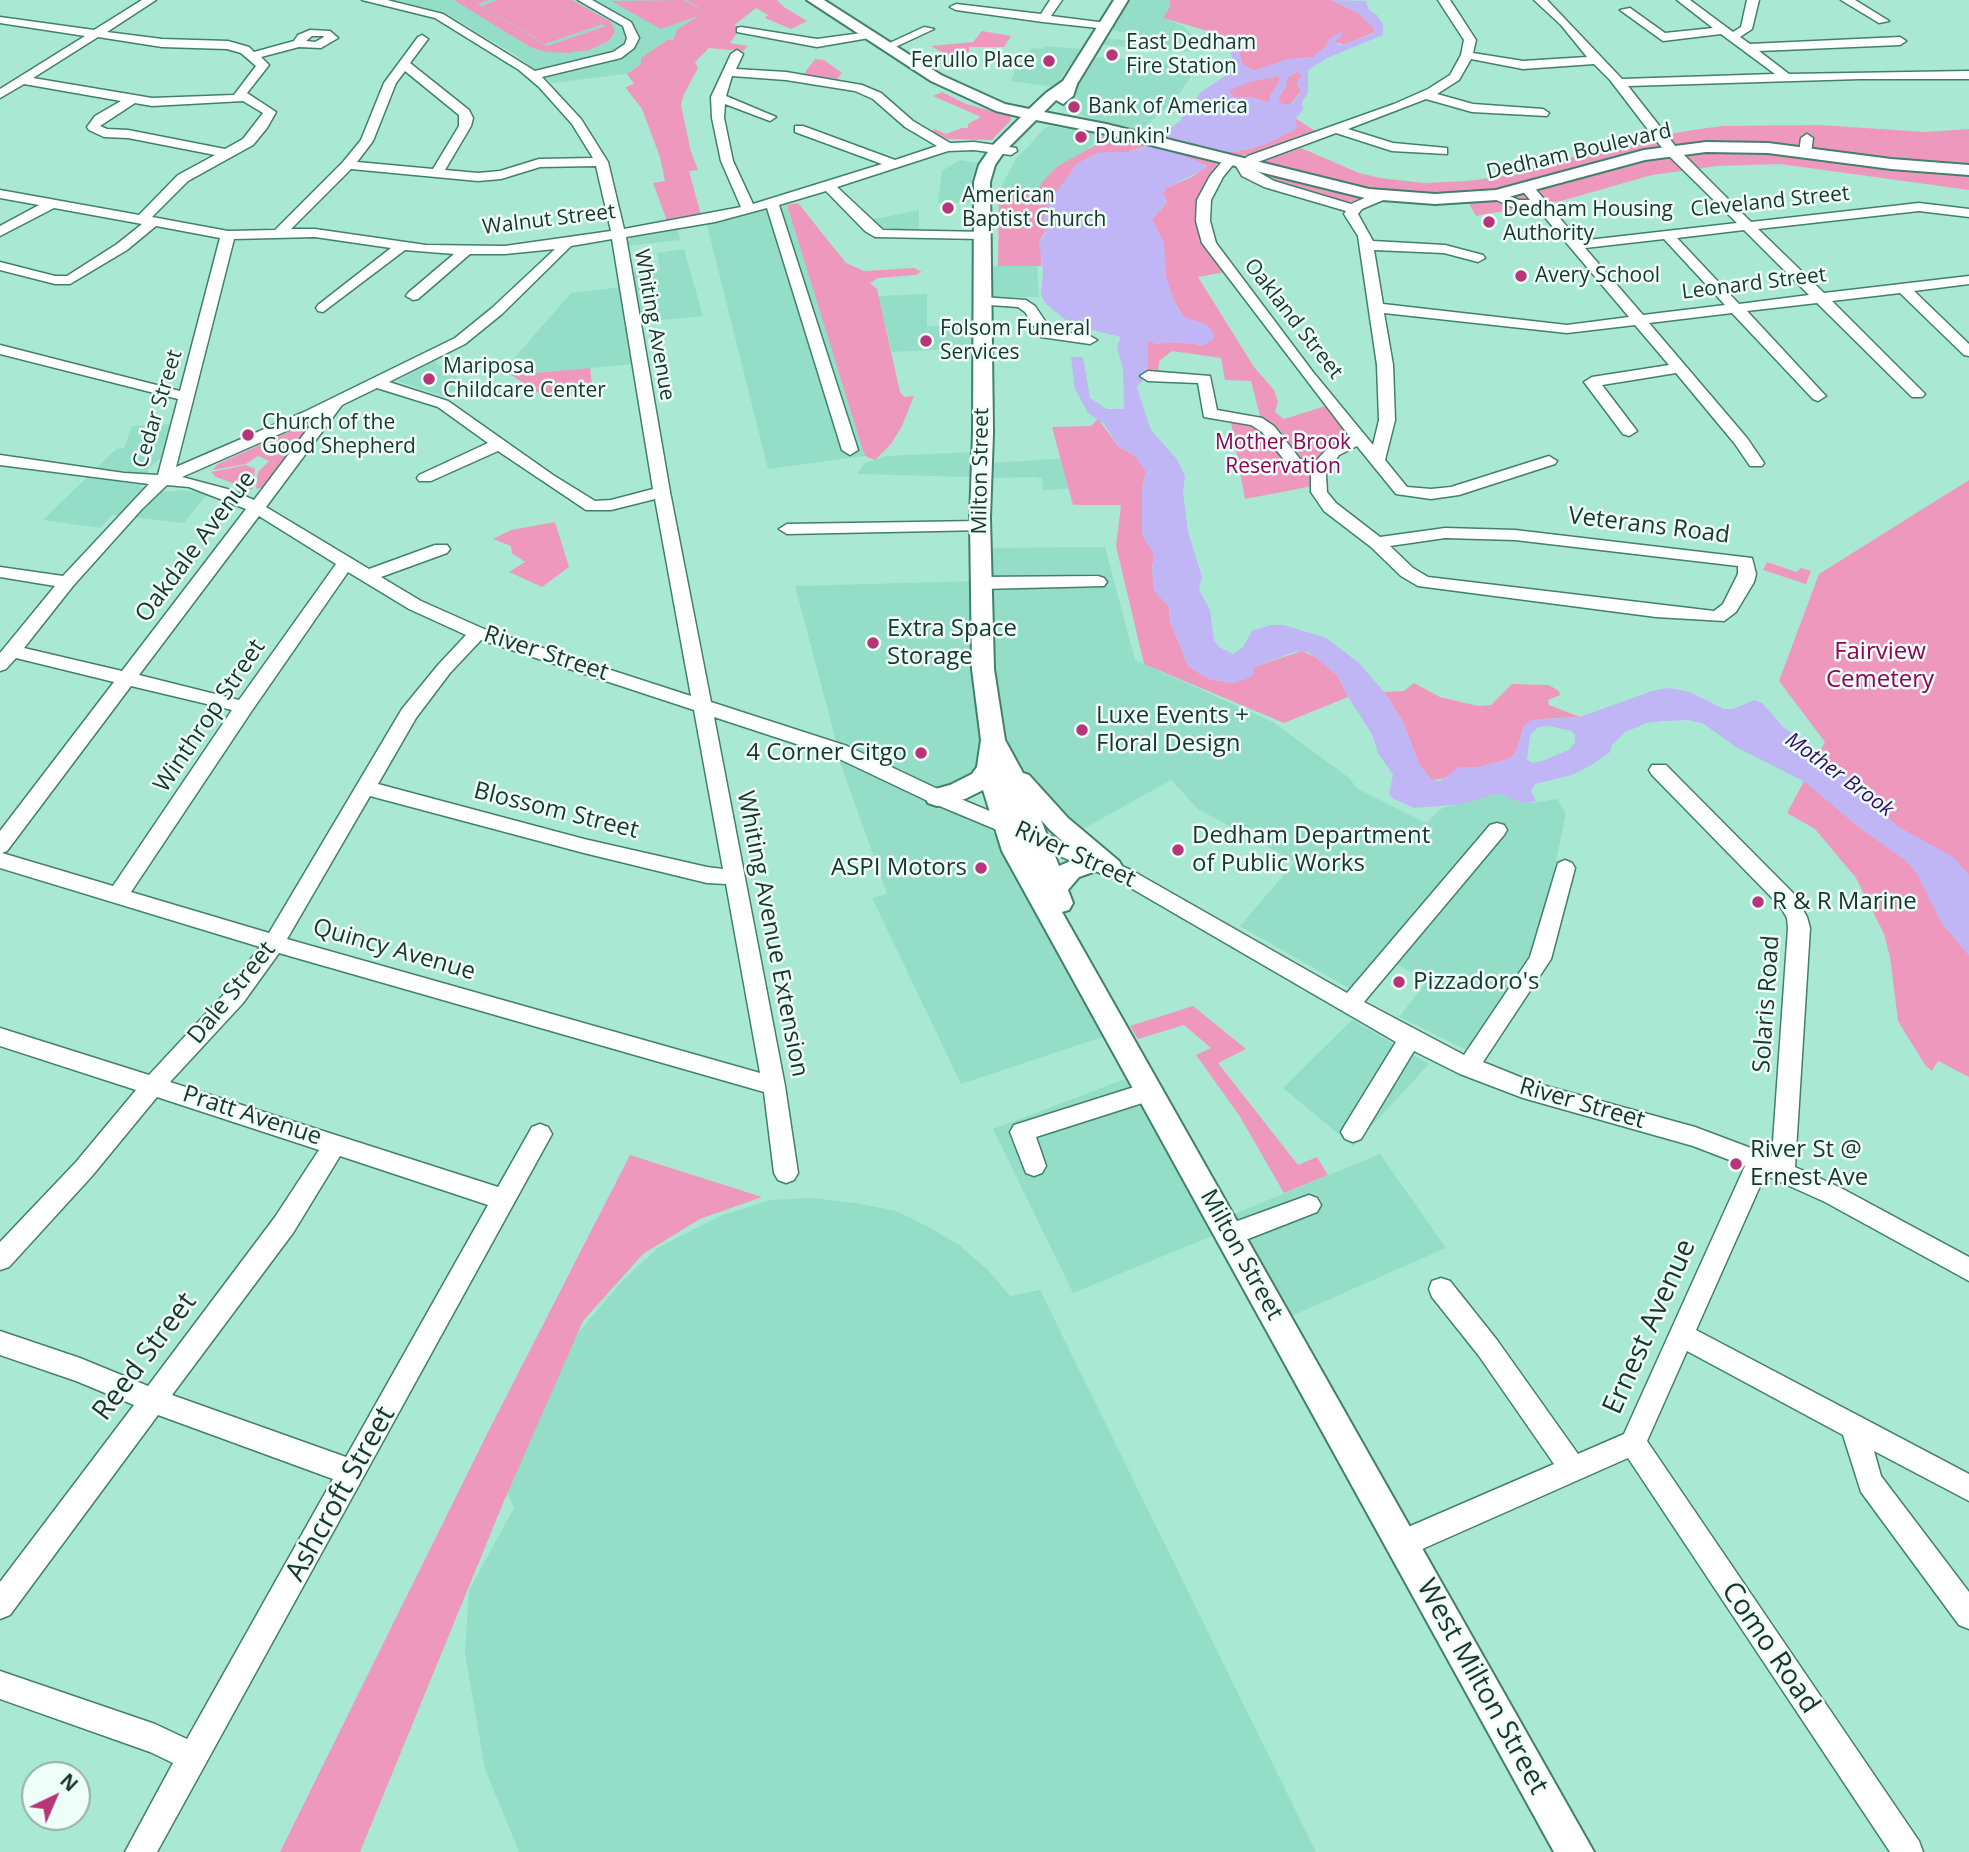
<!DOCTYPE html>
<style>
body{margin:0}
#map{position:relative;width:1969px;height:1852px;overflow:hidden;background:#a9e9d4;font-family:"Open Sans",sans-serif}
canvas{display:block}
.north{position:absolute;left:21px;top:1761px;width:70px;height:70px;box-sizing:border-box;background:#edfff8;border:2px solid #99aea7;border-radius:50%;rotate:44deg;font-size:19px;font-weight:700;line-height:28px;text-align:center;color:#1b342d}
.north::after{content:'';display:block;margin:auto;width:24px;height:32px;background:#b9357a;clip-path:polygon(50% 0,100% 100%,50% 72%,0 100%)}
</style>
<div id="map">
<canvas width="1969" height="1852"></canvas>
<div class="north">N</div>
</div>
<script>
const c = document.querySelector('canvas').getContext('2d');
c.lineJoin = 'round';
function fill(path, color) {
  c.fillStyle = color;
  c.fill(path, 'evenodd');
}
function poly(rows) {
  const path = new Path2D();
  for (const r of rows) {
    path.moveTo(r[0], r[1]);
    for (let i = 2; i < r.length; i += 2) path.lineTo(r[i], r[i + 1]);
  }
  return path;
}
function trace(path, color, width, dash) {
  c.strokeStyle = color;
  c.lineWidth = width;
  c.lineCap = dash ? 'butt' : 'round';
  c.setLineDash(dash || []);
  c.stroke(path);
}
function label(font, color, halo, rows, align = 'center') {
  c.font = font + ' "Open Sans",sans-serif';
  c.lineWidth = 5;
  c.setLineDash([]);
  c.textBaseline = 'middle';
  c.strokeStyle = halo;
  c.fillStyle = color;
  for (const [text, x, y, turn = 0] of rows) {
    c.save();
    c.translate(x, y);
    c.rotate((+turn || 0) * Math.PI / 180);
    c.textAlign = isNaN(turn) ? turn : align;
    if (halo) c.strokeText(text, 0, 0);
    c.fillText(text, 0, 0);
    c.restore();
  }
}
const built = poly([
 [395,0,766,0,697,55,680,86,686,89,675,93,633,73,552,83,517,56,445,13],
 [1126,0,1170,0,1170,7,1164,18,1183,26,1206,48,1193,52,1101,45,1105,38,1129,41,1134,34,1108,30],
 [1044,46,1083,49,1054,87,1011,81,1016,67,1032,48,1044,49],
 [1096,57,1153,61,1198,66,1175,100,1137,134,1063,109,1063,103],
 [1050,126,1104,135,1038,192,999,190,1016,159,1045,128],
 [959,160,980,163,972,179,969,203,938,203,942,171],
 [787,205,865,456,768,469,707,225],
 [919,210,919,231,884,230,870,220],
 [678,229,680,240,628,246,627,241,633,236],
 [684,249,703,316,642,322,633,272,660,270,657,253],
 [987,266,1037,266,1039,297,988,297],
 [622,287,636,364,511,375,504,370,571,293],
 [927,294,927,326,974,326,974,348,892,352,878,296],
 [433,361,465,382,462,386,445,397,397,381],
 [170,424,161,458,150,467,140,487,163,492,181,490,208,493,184,523,112,515,100,528,43,520,116,449,124,448,132,426],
 [971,452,970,477,857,474,865,463,886,456],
 [1068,458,1077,488,1043,490,1042,479,1036,477,990,478,990,463],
 [1105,547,1135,660,1273,722,1348,777,1358,789,1426,823,1442,808,1498,793,1524,804,1557,799,1566,814,1535,959,1471,1052,1399,1017,1427,981,1391,961,1364,997,1240,926,1295,862,1198,809,1171,780,1076,833,1045,803,1019,767,998,717,992,687,990,548],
 [973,581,971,674,983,763,974,779,936,788,836,741,795,586],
 [839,759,971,819,990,829,1000,840,1111,1034,961,1084,872,898,887,894],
 [1352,1020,1429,1064,1353,1146,1283,1088],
 [1125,1079,1212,1236,1073,1293,993,1129],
 [1380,1154,1446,1248,1289,1317,1227,1217],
 [813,1198,861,1204,896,1211,929,1227,959,1245,987,1269,1010,1296,1040,1290,1316,1852,519,1852,485,1769,465,1654,469,1590,514,1508,504,1484,578,1333,623,1280,659,1247,720,1216,770,1200]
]);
const green = poly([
 [454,0,489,0,478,4,547,46,606,26,603,24,545,44,482,6,497,0,572,0,611,22,615,32,609,41,589,50,567,53,546,52,530,47],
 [684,0,707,13,687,0,777,0,784,7,807,21,791,29,765,18,768,15,756,8,734,25,741,27,730,43,748,46,743,51,709,48,695,62,698,68,684,94,681,105,691,152,698,170,689,171,701,215,667,221,653,183,665,181,660,157,642,109,625,87,634,84,627,74,641,64,641,58,667,40,673,40,678,29,698,16,661,29,611,1],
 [1170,0,1331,0,1358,13,1374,28,1375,32,1345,45,1328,40,1327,46,1313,57,1294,59,1253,71,1242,64,1238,49,1225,36,1163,18,1170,7],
 [982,31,1011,36,1004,47,969,47,969,52,946,55,931,46,973,42],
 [815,59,824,60,842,73,837,79,803,75],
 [1298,71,1302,76,1297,83,1301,91,1291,104,1282,105,1278,98,1286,87,1287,78],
 [1279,76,1279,82,1270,96,1271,103,1250,97,1234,97,1230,93,1230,89,1252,81],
 [942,92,966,104,1006,115,1011,117,1011,120,992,140,947,139,931,131,935,129,946,134,962,128,968,128,968,124,981,117,933,96],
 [1295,118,1320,134,1238,157,1186,144,1233,152,1253,148,1294,130],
 [1820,125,1925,132,1969,129,1969,190,1780,164,1717,166,1652,175,1561,201,1476,216,1467,200,1377,198,1356,202,1338,201,1277,185,1250,172,1260,162,1301,148,1359,173,1380,178,1424,183,1468,181,1510,175,1629,141,1693,130,1722,126],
 [1104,135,1149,145,1128,152,1097,153,1077,164,1045,210,1044,222,1047,229,1039,242,1042,251,1041,266,998,266,999,190,1038,192,1042,182,1058,166,1094,146],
 [1174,151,1211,160,1217,164,1199,200,1225,272,1198,277,1254,367,1274,390,1278,402,1275,412,1284,419,1332,404,1358,439,1339,448,1318,485,1245,499,1230,417,1262,424,1251,381,1225,380,1221,358,1172,351,1159,361,1158,377,1148,376,1148,340,1156,344,1174,342,1204,345,1190,319,1184,317,1171,297,1166,276,1162,239,1152,220,1167,202,1163,194,1166,188,1192,177,1207,166,1174,153],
 [798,203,846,263,864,271,914,268,922,272,915,275,878,278,870,283,877,289,900,392,904,397,914,396,902,426,891,444,875,460,865,456,860,441,787,205],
 [590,368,593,393,548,399,511,375],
 [319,418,264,487,256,489,258,472,269,461,258,456,246,464,212,470,218,464],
 [1098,419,1119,447,1135,456,1146,471,1142,490,1142,535,1154,554,1152,570,1154,590,1169,607,1170,621,1188,666,1209,679,1233,683,1254,667,1302,651,1317,658,1338,676,1348,697,1284,723,1144,664,1116,546,1121,505,1073,505,1052,427,1091,426],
 [246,465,255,469,252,490,216,477,211,472],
 [1969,480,1969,1077,1938,1061,1932,1071,1925,1065,1898,1021,1890,957,1884,934,1856,878,1815,829,1787,813,1825,742,1779,681,1819,574],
 [555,522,569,567,542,587,509,572,525,562,512,553,511,546,493,539,511,530],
 [1767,562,1796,572,1801,568,1811,571,1806,584,1763,570],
 [1414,683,1440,697,1478,706,1491,705,1512,684,1549,685,1559,691,1560,695,1548,700,1549,705,1580,717,1543,719,1524,726,1516,752,1509,759,1479,767,1460,767,1446,778,1432,780,1419,764,1403,722,1384,692,1404,691],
 [1193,1006,1246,1049,1218,1063,1298,1165,1317,1157,1328,1175,1284,1193,1239,1115,1196,1055,1211,1048,1184,1025,1138,1039,1130,1026],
 [630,1155,762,1197,700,1219,643,1254,583,1321,504,1501,360,1852,280,1852,488,1432]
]);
const water = poly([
 [1331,0,1366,1,1369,10,1377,15,1383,24,1383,35,1327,58,1308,70,1308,93,1302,102,1303,109,1294,121,1298,127,1294,130,1264,145,1233,152,1222,153,1189,144,1174,151,1174,153,1198,161,1207,168,1166,188,1163,194,1167,202,1152,220,1164,243,1166,276,1175,304,1184,317,1206,324,1215,335,1212,341,1204,345,1174,342,1156,344,1148,341,1148,376,1138,385,1137,388,1151,430,1176,458,1185,476,1183,492,1188,532,1202,577,1199,590,1210,610,1214,640,1219,647,1233,654,1243,647,1252,631,1270,625,1284,625,1326,638,1359,663,1384,692,1403,722,1419,764,1432,780,1440,781,1460,767,1479,767,1509,759,1516,752,1524,726,1531,720,1580,717,1652,691,1668,688,1690,692,1724,709,1733,709,1754,700,1762,703,1784,728,1808,743,1816,753,1843,771,1897,826,1953,857,1969,875,1969,956,1941,922,1917,874,1906,861,1857,826,1805,782,1736,747,1704,724,1689,720,1663,721,1647,723,1625,732,1612,745,1610,752,1590,766,1572,775,1535,784,1531,791,1536,801,1524,804,1498,793,1463,804,1414,808,1394,799,1389,794,1393,775,1378,753,1372,734,1348,697,1338,676,1308,652,1295,652,1254,667,1254,674,1250,678,1233,683,1209,679,1188,666,1170,621,1169,607,1154,591,1152,570,1154,554,1142,535,1142,490,1146,471,1135,456,1119,447,1104,424,1088,413,1075,389,1071,357,1083,357,1090,398,1107,409,1124,409,1123,369,1117,347,1121,337,1072,325,1045,303,1041,295,1043,272,1039,242,1046,233,1043,216,1048,203,1077,164,1097,153,1128,152,1146,147,1180,121,1201,92,1231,72,1233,67,1230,47,1210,35,1208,30,1225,36,1238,49,1242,64,1253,71,1288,59,1313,57,1326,46,1328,40,1340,32,1343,35,1335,41,1340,45,1374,34,1374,28,1358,13],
 [1297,71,1301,76,1297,83,1301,92,1292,104,1282,105,1278,98,1286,87,1287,78],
 [1279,76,1279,82,1270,96,1270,103,1250,97,1235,97,1230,93,1230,90,1252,81],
 [1549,726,1571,731,1575,735,1575,742,1569,750,1542,761,1533,763,1527,760,1530,735,1538,727]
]);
const minor = poly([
 [142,0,156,0,107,32,162,39,228,41,249,47,254,52,294,41,298,35,310,30,330,31,338,38,321,48,299,47,261,57,269,65,247,93,276,112,267,128,253,145,188,181,152,217,228,231,275,230,343,162,361,140,384,83,418,37,422,35,428,39,410,63,469,110,473,118,471,126,445,170,478,173,500,171,539,159,593,158,572,124,539,87,519,70,435,18,362,0,387,0,443,14,535,71,613,52,625,44,627,38,623,26,578,0,592,0,631,22,639,38,634,48,621,58,542,77,581,119,608,162,624,229,741,207,721,161,712,118,711,97,731,54,737,50,743,54,736,69,786,72,862,85,881,93,913,121,950,143,974,142,1016,148,1017,151,1011,155,974,150,948,151,837,187,883,230,986,232,988,235,981,239,875,237,865,231,826,191,779,205,858,450,850,455,842,450,767,208,715,222,626,237,670,492,711,702,847,746,944,792,1131,870,1347,993,1490,825,1497,823,1504,825,1507,830,1504,835,1364,1002,1464,1055,1530,957,1558,863,1565,860,1572,863,1575,868,1551,959,1483,1062,1535,1083,1695,1127,1772,1156,1788,928,1787,918,1780,906,1652,775,1649,770,1652,765,1666,765,1794,894,1807,917,1810,928,1795,1167,1841,1188,1969,1257,1969,1281,1825,1202,1765,1175,1696,1330,1969,1474,1969,1501,1874,1451,1881,1476,1969,1592,1969,1629,1959,1625,1861,1492,1843,1435,1687,1351,1647,1441,1919,1841,1923,1852,1890,1852,1628,1458,1402,1558,1392,1554,1388,1544,1392,1534,1554,1464,1479,1356,1432,1297,1429,1289,1432,1281,1441,1278,1450,1281,1497,1340,1578,1454,1624,1434,1745,1166,1693,1146,1523,1098,1460,1074,1414,1051,1361,1139,1353,1142,1345,1139,1341,1132,1345,1125,1396,1042,1117,880,930,802,833,756,714,717,785,1086,798,1173,794,1180,786,1183,778,1180,774,1173,764,1092,279,953,243,1003,170,1082,498,1187,532,1127,540,1124,548,1127,552,1134,157,1852,125,1852,173,1763,150,1752,0,1699,0,1671,155,1724,187,1739,333,1479,158,1415,10,1615,0,1619,0,1582,134,1405,76,1381,0,1355,0,1331,80,1358,148,1386,275,1217,319,1150,157,1097,92,1176,9,1267,0,1270,0,1242,76,1162,136,1090,0,1046,0,1028,149,1075,227,991,260,947,0,868,0,831,114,682,16,658,6,669,0,671,0,653,55,586,0,577,0,567,63,576,149,484,0,465,0,455,124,473,158,475,178,399,0,354,0,345,180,391,220,238,156,226,127,250,70,284,55,284,0,270,0,262,55,276,67,276,117,244,142,224,54,208,0,236,0,226,39,205,0,198,0,190,139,215,178,175,215,155,128,138,104,137,89,130,87,127,95,116,121,101,24,84,0,98,0,89,85,36,0,23,0,17,94,30,142,0],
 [312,36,323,36,324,37,315,42,306,41,312,36],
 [98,37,162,47,227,49,241,53,256,66,234,95,152,98,33,78,98,37],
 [405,71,459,115,459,126,433,169,357,162,373,141,396,83,405,71],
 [732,76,786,80,855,91,873,99,905,127,937,146,895,160,803,126,795,126,795,132,882,164,753,204,733,161,724,118,725,104,770,121,776,117,726,96,732,76],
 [243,101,263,113,243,139,225,149,128,130,107,129,100,126,135,103,152,106,243,101],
 [596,166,611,231,505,246,426,245,315,229,291,229,351,169,478,181,501,179,540,167,596,166],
 [315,237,391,248,318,305,316,308,318,311,323,312,405,250,454,254,408,293,406,296,413,300,418,299,470,254,505,254,555,249,492,308,455,338,304,412,176,467,234,239,315,237],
 [612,239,653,489,611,500,595,501,553,475,448,401,389,382,465,344,502,314,571,246,612,239],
 [377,388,438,407,488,443,419,475,417,478,419,481,431,481,498,451,586,510,611,510,655,499,691,696,484,629,421,601,381,577,447,553,450,549,447,545,435,545,369,569,266,507,342,405,377,388],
 [316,418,254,500,231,490,182,477,316,418],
 [167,485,189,487,246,509,122,671,24,648,73,586,142,509,167,485],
 [259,516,336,564,239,700,139,675,259,516],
 [348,572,409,609,466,635,438,665,402,709,269,933,131,892,251,712,348,572],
 [481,640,694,710,723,869,707,867,584,839,378,784,416,718,450,673,481,640],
 [131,686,232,710,113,886,2,853,7,851,131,686],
 [370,796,584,853,707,883,726,884,760,1073,287,939,370,796],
 [340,1156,488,1205,346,1457,172,1395,293,1233,340,1156],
 [1050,0,1062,0,1051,16,1107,23,1113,26,1107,29,1043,22,956,10,950,7,956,4,1041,14,1050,0],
 [1438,0,1450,0,1476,40,1473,53,1523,61,1587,57,1561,25,1534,0,1547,0,1622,79,1775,74,1721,34,1663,41,1620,10,1630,8,1665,33,1713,28,1677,0,1690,0,1733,32,1741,27,1747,0,1759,0,1752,29,1740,37,1750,44,1900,37,1906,41,1900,45,1759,51,1789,74,1969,71,1969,79,1860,79,1628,86,1676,147,1751,222,1919,203,1969,209,1969,217,1919,211,1758,229,1824,293,1969,276,1969,284,1914,291,1969,344,1969,356,1964,355,1900,293,1832,301,1925,394,1922,397,1912,397,1817,303,1747,311,1823,393,1826,396,1818,401,1813,399,1732,313,1649,323,1747,438,1764,463,1762,466,1750,466,1735,444,1676,373,1602,385,1637,431,1629,436,1623,434,1584,382,1592,377,1669,365,1635,325,1567,333,1384,313,1393,365,1395,420,1385,460,1407,487,1431,489,1451,487,1549,456,1557,461,1555,464,1459,495,1431,499,1396,494,1357,446,1339,455,1326,475,1327,492,1336,503,1380,537,1445,528,1515,530,1752,558,1756,574,1754,582,1736,612,1724,621,1656,617,1418,586,1401,576,1371,547,1324,511,1311,492,1311,471,1289,466,1262,432,1251,425,1204,417,1198,383,1148,381,1140,376,1148,371,1210,376,1217,410,1262,418,1274,426,1300,459,1315,462,1327,449,1350,437,1202,243,1196,221,1197,200,1210,176,1225,158,1235,158,1236,161,1223,177,1211,200,1210,221,1216,243,1313,372,1373,445,1379,420,1377,365,1358,236,1344,214,1346,211,1264,187,1242,176,1236,166,1248,156,1394,104,1428,89,1450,75,1461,55,1464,40,1438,0],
 [1471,59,1523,69,1594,64,1610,80,1666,153,1737,223,1579,241,1533,186,1528,185,1521,189,1530,200,1519,200,1497,191,1490,195,1492,198,1512,207,1537,208,1629,317,1567,325,1383,304,1374,250,1444,253,1478,262,1485,258,1483,255,1445,245,1373,241,1358,214,1362,209,1388,198,1388,192,1378,192,1351,204,1274,181,1250,167,1258,162,1336,133,1392,151,1447,154,1447,148,1393,143,1348,129,1426,99,1472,112,1547,116,1549,113,1543,109,1473,104,1437,94,1459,80,1471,59],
 [1744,230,1809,295,1739,304,1677,238,1744,230],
 [1664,239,1725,305,1643,315,1585,248,1664,239],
 [1445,538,1515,540,1738,566,1738,574,1723,604,1714,611,1428,577,1413,568,1390,546,1445,538],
 [1841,0,1855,0,1889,21,1879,23,1841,0],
 [741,27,817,39,869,32,875,35,869,38,817,47,737,32,737,28,741,27],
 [924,27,934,29,891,49,881,47,924,27],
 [1807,134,1813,138,1811,153,1805,157,1799,153,1801,138,1807,134],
 [981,297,1026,300,1035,306,1051,330,1090,336,1097,340,1090,344,1041,337,1025,312,1018,307,976,304,974,301,976,298,981,297],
 [980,521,988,526,986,530,787,534,779,529,787,524,980,521],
 [1098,576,1104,578,1107,582,1104,586,981,589,972,583,981,577,1098,576],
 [1150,1082,1158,1084,1161,1091,1158,1098,1036,1137,1046,1166,1042,1173,1034,1176,1026,1173,1010,1132,1014,1125,1150,1082],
 [1309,1195,1317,1198,1321,1205,1317,1212,1230,1246,1221,1243,1218,1235,1221,1227,1309,1195]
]);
const major = poly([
 [807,0,824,0,941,75,1005,104,1029,109,1046,93,1063,81,1114,0,1128,0,1077,84,1073,96,1063,104,1056,100,1044,112,1106,124,1369,189,1435,194,1496,190,1644,150,1706,142,1768,143,1891,159,1969,165,1969,175,1891,169,1768,153,1706,152,1645,160,1497,200,1435,204,1369,199,1106,134,1036,120,1004,152,995,165,990,182,993,433,990,518,994,669,1005,740,1023,773,1029,775,1068,818,1119,861,1123,868,1119,875,1110,877,1096,871,1079,877,1068,890,1073,903,1069,910,1062,912,1594,1852,1554,1852,1002,851,983,790,965,799,937,806,928,803,925,797,928,791,950,785,972,774,977,767,981,740,972,669,970,518,973,433,974,182,979,165,992,146,1021,117,996,111,931,81,807,0],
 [1041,820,1050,830,1080,857,1059,866,1041,820]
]);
const markers = [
 [1112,55,7,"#b9357a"],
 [1049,61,7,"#b9357a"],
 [1074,107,7,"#b9357a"],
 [1081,137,7,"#b9357a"],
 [948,208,7,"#b9357a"],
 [1489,222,7,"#b9357a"],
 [1521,276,7,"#b9357a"],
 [926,341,7,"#b9357a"],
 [429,379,7,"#b9357a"],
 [248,435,7,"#b9357a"],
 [873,643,7,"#b9357a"],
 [1082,730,7,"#b9357a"],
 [921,753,7,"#b9357a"],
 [1178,850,7,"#b9357a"],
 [981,868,7,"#b9357a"],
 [1758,902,7,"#b9357a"],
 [1399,982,7,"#b9357a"],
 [1736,1164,7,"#b9357a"]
];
const farPoinames = [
 ["East Dedham",1126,43],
 ["Fire Station",1126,67],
 ["Ferullo Place",1035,61,"right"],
 ["Bank of America",1088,107],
 ["Dunkin'",1095,137],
 ["American",962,196],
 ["Baptist Church",962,220],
 ["Dedham Housing",1503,210],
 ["Authority",1503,234],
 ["Avery School",1535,276],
 ["Folsom Funeral",940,329],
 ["Services",940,353],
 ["Mariposa",443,367],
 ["Childcare Center",443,391],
 ["Church of the",262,423],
 ["Good Shepherd",262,447]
];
const farStreetnames = [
 ["Dedham Boulevard",1579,152,-13],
 ["Cleveland Street",1770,202,-6],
 ["Walnut Street",549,220,-7],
 ["Leonard Street",1754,284,-7],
 ["Oakland Street",1293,319,52],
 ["Whiting Avenue",654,325,80],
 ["Cedar Street",158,409,-73],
 ["Milton Street",981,471,-89]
];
const farParknames = [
 ["Mother Brook",1283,443],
 ["Reservation",1283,467]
];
const farWaternames = [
 ["Mother Brook",1839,775,36]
];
const streetNames = [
 ["Veterans Road",1649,526,7],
 ["Oakdale Avenue",196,547,-53],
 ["River Street",546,654,18],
 ["Winthrop Street",210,716,-56],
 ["Blossom Street",556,811,14],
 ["River Street",1075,855,24],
 ["Whiting Avenue Extension",772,934,79],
 ["Quincy Avenue",394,950,16],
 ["Dale Street",232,993,-51],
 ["Solaris Road",1767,1004,-86],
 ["River Street",1582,1104,16],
 ["Pratt Avenue",252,1116,18],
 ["Milton Street",1241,1255,61]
];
const poiNames = [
 ["Extra Space",887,629],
 ["Storage",887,657],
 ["Luxe Events +",1096,716],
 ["Floral Design",1096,744],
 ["4 Corner Citgo",907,753,"right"],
 ["Dedham Department",1192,836],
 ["of Public Works",1192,864],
 ["ASPI Motors",967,868,"right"],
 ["R & R Marine",1772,902],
 ["Pizzadoro's",1413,982],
 ["River St @",1750,1150],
 ["Ernest Ave",1750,1178]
];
const parkNames = [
 ["Fairview",1880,652],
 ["Cemetery",1880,680]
];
const nearStreetnames = [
 ["Ernest Avenue",1650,1327,-66],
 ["Reed Street",145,1357,-53],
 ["Ashcroft Street",341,1494,-61],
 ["Como Road",1770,1648,56],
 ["West Milton Street",1482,1687,61]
];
fill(built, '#94dec7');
fill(green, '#ef98bd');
fill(water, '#c0b5f5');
trace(minor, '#427f6d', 3);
trace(major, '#427f6d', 4);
fill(minor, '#fff');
fill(major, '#fff');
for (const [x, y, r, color] of markers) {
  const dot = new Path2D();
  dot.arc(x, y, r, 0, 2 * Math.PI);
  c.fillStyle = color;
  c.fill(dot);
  trace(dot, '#edfff8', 2.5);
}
label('21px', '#1b342d', '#edfff8', farPoinames, 'left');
label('21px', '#1b342d', '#edfff8', farStreetnames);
label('21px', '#94015b', '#edfff8', farParknames);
label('italic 21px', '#310c69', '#edfff8', farWaternames);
label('24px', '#1b342d', '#edfff8', streetNames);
label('24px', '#1b342d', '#edfff8', poiNames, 'left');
label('24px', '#94015b', '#edfff8', parkNames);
label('28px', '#1b342d', '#edfff8', nearStreetnames);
</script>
